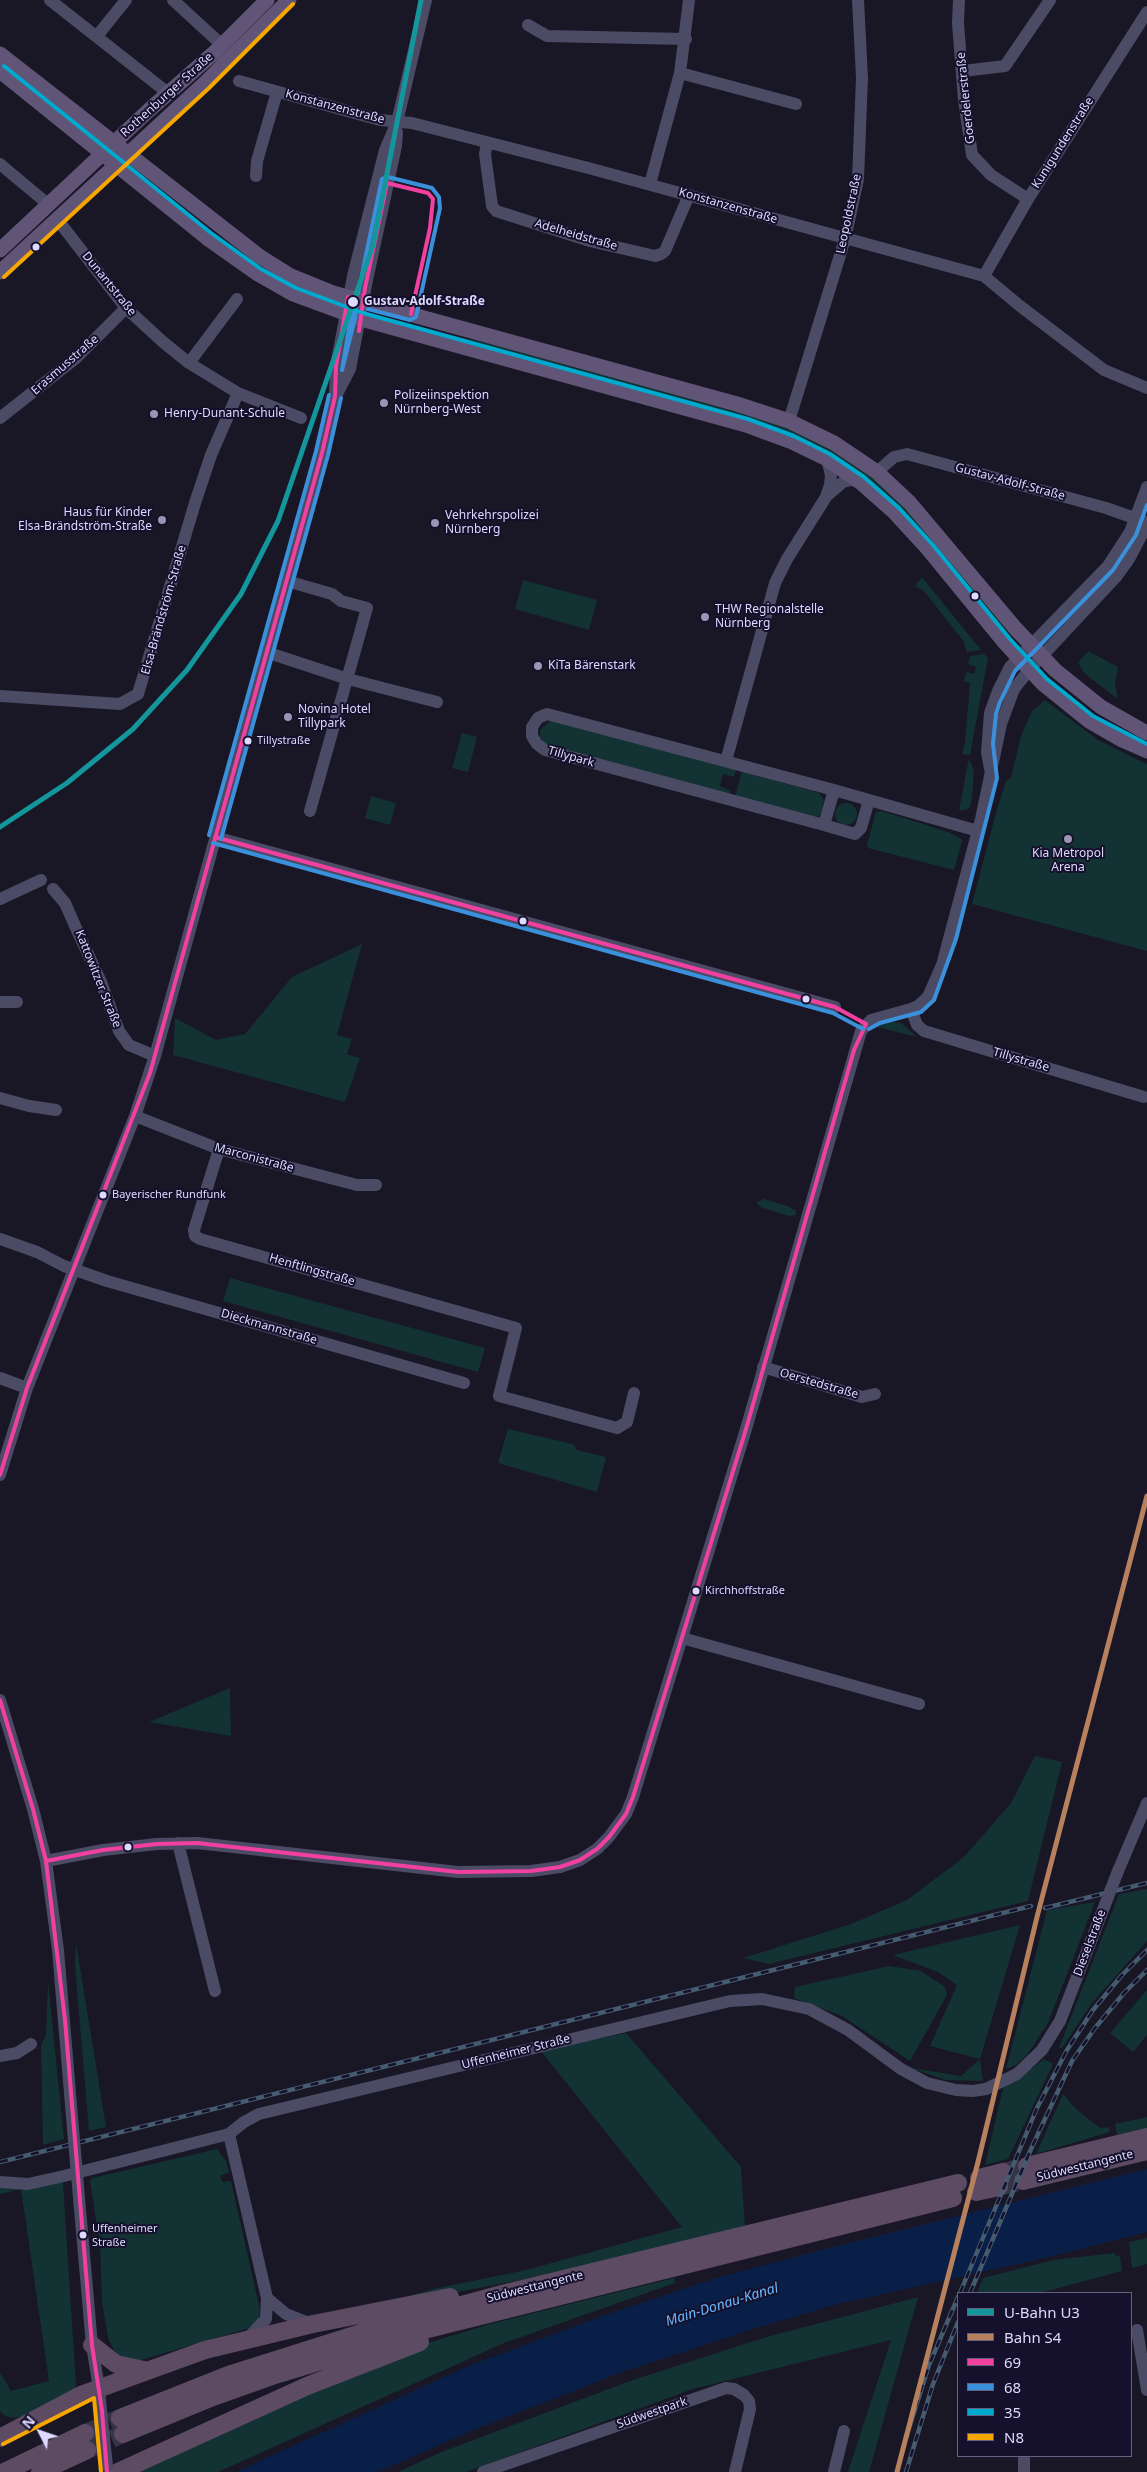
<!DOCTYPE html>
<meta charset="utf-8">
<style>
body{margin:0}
#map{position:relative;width:1147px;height:2472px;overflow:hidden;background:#191625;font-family:"Noto Sans",sans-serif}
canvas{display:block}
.legend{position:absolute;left:957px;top:2292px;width:175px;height:165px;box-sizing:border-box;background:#15102b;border:1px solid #656180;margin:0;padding:6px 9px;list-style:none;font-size:15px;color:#dedaff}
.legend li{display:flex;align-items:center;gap:10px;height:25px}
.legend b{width:25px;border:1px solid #656180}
.north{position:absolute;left:15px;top:2407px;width:50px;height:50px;-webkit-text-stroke:4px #15102b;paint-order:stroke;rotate:311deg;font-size:14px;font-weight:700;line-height:20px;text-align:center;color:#dedaff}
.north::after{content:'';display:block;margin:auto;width:18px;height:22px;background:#dedaff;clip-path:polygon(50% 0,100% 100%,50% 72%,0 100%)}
</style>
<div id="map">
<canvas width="1147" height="2472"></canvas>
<ul class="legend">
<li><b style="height:6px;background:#13979c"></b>U-Bahn U3</li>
<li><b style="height:6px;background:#b6815c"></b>Bahn S4</li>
<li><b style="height:6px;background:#f240a1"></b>69</li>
<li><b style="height:6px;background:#3a90db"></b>68</li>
<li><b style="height:6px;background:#00a9ce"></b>35</li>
<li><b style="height:6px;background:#f7a600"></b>N8</li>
</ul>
<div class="north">N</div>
</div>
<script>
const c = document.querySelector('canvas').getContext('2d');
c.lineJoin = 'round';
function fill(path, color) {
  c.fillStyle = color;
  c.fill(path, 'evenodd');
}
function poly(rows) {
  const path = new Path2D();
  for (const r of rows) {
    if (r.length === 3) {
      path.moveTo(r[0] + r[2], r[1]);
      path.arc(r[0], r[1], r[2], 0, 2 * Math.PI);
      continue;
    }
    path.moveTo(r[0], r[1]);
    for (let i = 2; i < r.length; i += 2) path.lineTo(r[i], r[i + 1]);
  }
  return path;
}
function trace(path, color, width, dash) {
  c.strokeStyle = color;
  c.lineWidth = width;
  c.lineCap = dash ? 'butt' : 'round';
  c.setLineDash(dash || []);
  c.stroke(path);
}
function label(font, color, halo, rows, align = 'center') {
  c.font = font + ' "Noto Sans",sans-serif';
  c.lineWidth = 4;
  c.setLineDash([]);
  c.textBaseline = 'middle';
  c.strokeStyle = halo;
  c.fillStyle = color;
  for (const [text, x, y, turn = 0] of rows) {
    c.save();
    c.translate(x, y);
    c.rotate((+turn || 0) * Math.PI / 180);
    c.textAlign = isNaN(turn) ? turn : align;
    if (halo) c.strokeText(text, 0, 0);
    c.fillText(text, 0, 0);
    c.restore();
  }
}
const green = poly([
 [444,334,491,344,720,405,789,427,839,453,894,494,1012,633,1010,635,929,540,819,449],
 [922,577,981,650,967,652,964,642,924,591,915,586],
 [523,580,597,600,589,630,515,609],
 [1088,651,1118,667,1115,685,1118,699,1085,674,1078,663],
 [984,654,988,658,970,755,962,754,965,741,970,683,964,681,966,672,974,674,976,667,968,664,970,656],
 [1045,700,1098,740,1147,764,1147,951,972,904,996,813,1006,781,1011,778,1021,736,1032,711],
 [551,720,736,770,734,777,723,774,720,786,730,791,729,796,544,744,540,735,540,730],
 [462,733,477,737,468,772,452,768],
 [969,758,974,771,972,797,970,807,966,810,959,810],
 [742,771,819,793,824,800,821,814,815,818,735,797],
 [371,796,396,803,390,825,365,818],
 [846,814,11],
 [882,811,948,832,961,839,962,841,954,870,868,848,867,845,876,812],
 [362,944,337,1035,352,1039,347,1054,360,1058,345,1102,173,1055,175,1018,216,1040,245,1034,292,977],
 [888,1021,901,1023,917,1037,877,1027],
 [764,1199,788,1206,796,1211,796,1215,789,1216,760,1207,756,1202],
 [230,1278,485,1348,478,1372,223,1301],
 [508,1429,573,1444,577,1450,606,1457,597,1492,498,1463],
 [230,1688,231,1736,149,1722],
 [1035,1756,1062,1762,1028,1901,769,1964,743,1958,851,1924,907,1900,964,1857,1011,1803],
 [1147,1889,1147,1941,1092,2003,1062,2048,1059,2048,1119,1894],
 [1095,1902,1048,2023,1027,2055,1016,2065,1006,2069,1047,1910],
 [1020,1925,980,2059,983,2081,945,2080,911,2068,961,2076,980,2059,930,2046,957,1985,938,1972,893,1955],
 [76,1943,106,2127,89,2131,75,1966],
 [889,1966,921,1971,945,1987,947,1995,910,2061,842,2016,794,1998,795,1987],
 [48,1981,64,2139,43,2145,41,2045,46,2035],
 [1147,1990,1147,2035,1133,2052,1110,2033],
 [626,2033,741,2167,745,2227,521,2280,353,2312,433,2289,526,2270,682,2227,540,2050],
 [1044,2059,1053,2064,1008,2159,985,2165,1004,2084,1022,2076],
 [1063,2094,1076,2109,1100,2128,1109,2127,1110,2132,1036,2154],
 [1147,2117,1147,2128,1117,2135,1115,2124],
 [217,2149,226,2161,229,2172,220,2176,222,2182,231,2181,260,2310,258,2322,246,2329,134,2362,123,2360,116,2354,108,2338,102,2302,100,2245,90,2181,92,2178],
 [63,2182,76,2386,71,2393,25,2416,14,2418,5,2416,0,2411,0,2372,11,2391,49,2381,21,2189,0,2194,0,2188],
 [1147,2238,1147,2264,1132,2268,1129,2242],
 [1115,2253,1116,2256,1120,2255,1122,2271,1040,2293,977,2293,983,2278,1053,2260],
 [674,2278,675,2283,504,2343,218,2472,134,2472,418,2346,490,2324],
 [918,2297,869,2472,848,2472,891,2340,693,2389,466,2472,398,2472,439,2453,627,2382,763,2338]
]);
const water = poly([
 [1147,2169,1147,2232,1049,2257,838,2304,753,2329,625,2371,466,2433,378,2472,236,2472,466,2367,608,2314,720,2277,817,2251]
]);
const highwayTunnel = poly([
 [1003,2172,1027,2166],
 [999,2187,1023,2181],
 [85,2433,120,2418],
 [87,2450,123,2434]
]);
const minor = poly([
 [50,0,168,93],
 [173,0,222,45],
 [959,0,958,23,964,100,972,155,991,175,1028,199],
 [528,25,547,36,686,39],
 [97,36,126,0],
 [963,71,1005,66,1050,0],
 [680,73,796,104],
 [239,81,380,120,412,123,592,169,984,276,1020,306,1104,370,1147,388],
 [487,143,485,154,492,206,496,211,590,241,655,256,661,254,665,251,689,195],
 [0,164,49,205],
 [256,176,257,161,277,92],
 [650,184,680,73,689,0],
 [57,219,126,308,163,342,189,363,238,393,301,418],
 [984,276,1028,199,1147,12],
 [189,363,237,299],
 [337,394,350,369,367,280,396,146,397,132],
 [0,418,76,358,126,308],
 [789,421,845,239,858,179,862,78,858,0],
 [877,472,894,457,907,454,1106,508,1143,521],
 [828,495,843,482,856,479],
 [287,581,332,594,341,601,367,608,310,811],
 [266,652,348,679,437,702],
 [0,696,120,704,138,694,195,503,211,455,238,393],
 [726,761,775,583,787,559,826,497,830,485,831,475,827,459],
 [990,769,987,752,990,713,998,691,1010,667,1108,566,1130,532,1147,487],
 [834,790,869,800,861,828,855,834,824,825,834,790],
 [869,800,978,831],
 [824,825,545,750,537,744,532,736,532,727,538,718,547,714,834,790],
 [215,837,835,1007],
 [53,889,65,903,76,928,101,982,119,1031,129,1045,155,1056],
 [0,899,41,880],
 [0,1002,17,1002],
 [911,1009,917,1025,924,1031,1144,1097],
 [0,1098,29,1106,56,1110],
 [135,1116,219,1149,357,1185,376,1185],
 [219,1149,194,1230,195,1236,200,1239,516,1328,499,1396,617,1428,627,1422,634,1393],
 [0,1239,37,1252,64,1266,107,1281,464,1383],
 [763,1367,862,1397,875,1394],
 [0,1378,27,1388],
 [0,1475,27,1388,135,1116,155,1056,322,453,335,396,336,366,353,276,385,150,397,122,426,0],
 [682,1638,919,1704],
 [0,1700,33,1809,46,1861,58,1950,73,2129],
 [178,1843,215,1991],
 [46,1861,103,1850,157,1844,197,1843,458,1872,531,1871,560,1867,580,1860,597,1849,609,1837,626,1814,633,1797,746,1429,861,1031,871,1020,911,1009,918,1006,928,997,942,965,981,819,1001,724,1014,689,1029,670,1116,577,1129,559,1147,525],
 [1118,1871,1147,1803],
 [0,2056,17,2053,31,2044],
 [229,2134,267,2298,266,2319,248,2338],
 [0,2182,28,2184,64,2176,229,2134,244,2122,259,2114,730,2001,762,1999,809,2009,848,2030,901,2069,927,2083,956,2090,973,2091,986,2089,1017,2074,1042,2050,1060,2021,1101,1915],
 [79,2198,92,2345,100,2395],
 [267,2298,286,2314,312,2324],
 [1137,2330,1147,2390],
 [1024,2456,1024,2472],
 [483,2472,726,2388,734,2389,744,2395,749,2401,750,2409,735,2472],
 [834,2472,844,2431]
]);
const major = poly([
 [0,54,259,256,291,276,333,293,737,404,789,421,834,443,877,472,910,503,1016,629,1055,670,1101,707,1147,733],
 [0,71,207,238,258,274,293,294,361,319,746,425,792,442,827,459,860,482,894,512,928,549,1005,643,1043,684,1089,721,1122,740,1147,751],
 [0,250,148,111,215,52,267,0],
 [0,272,205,83,289,0]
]);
const highway = poly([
 [1027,2166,1147,2137],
 [979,2178,1003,2172],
 [1023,2181,1147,2151],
 [976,2192,999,2187],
 [92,2345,116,2364,144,2370],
 [120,2418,228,2375,367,2331,502,2294,958,2183],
 [123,2434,213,2397,272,2376,428,2329,953,2198],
 [0,2438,81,2395,205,2350,313,2324,450,2297],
 [4,2472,85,2433],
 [40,2472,87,2450],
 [118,2472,307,2386,420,2342]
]);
const rail = poly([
 [1045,1908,1147,1883],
 [0,2162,1031,1906],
 [960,2293,1037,2108,1067,2050,1093,2010,1122,1975,1147,1950],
 [970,2293,1031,2149,1072,2061,1095,2028,1124,1993,1147,1970],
 [906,2438,929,2365,958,2297],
 [906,2472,933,2384,958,2322]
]);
const minorBridge = poly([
 [1101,1915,1118,1871],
 [73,2129,79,2198],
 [100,2400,107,2466]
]);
const bus1 = poly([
 [387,183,428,193,433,199,430,228,411,314],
 [359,331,365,288,387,183],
 [215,837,835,1007,866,1024],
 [0,1475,27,1388,150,1073,322,453,335,396,336,366,348,297],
 [0,1700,33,1809,46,1861,65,2020,92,2345,102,2411,107,2472],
 [46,1861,103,1850,157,1844,197,1843,458,1872,531,1871,560,1867,580,1860,597,1849,609,1837,626,1814,633,1797,746,1429,854,1050,866,1024]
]);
const bus2 = poly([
 [358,293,382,179,388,177,432,188,439,197,440,208,416,317,410,320,368,309],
 [353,305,356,306,355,318,342,370,353,305],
 [209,835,316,451,329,395],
 [221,839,328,455,341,398],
 [213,843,833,1013,863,1029],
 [869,1029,880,1023,921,1012,934,1000,956,939,997,778,993,744,996,714,1000,702,1015,671,1113,570,1136,535,1147,505]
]);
const bus3 = poly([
 [4,66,211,233,261,269,296,288,363,313,748,419,794,436,830,454,864,477,899,508,933,545,1010,639,1047,679,1093,716,1147,744]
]);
const bus4 = poly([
 [4,277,209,88,293,4],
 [3,2444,94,2398,101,2472]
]);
const rail1 = poly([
 [897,2472,978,2162,1037,1917,1147,1496]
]);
const metro1 = poly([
 [0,827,67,783,133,729,187,670,241,594,278,521,373,245,421,0]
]);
const markers = [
 [36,247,4.5,"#dedaff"],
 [353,302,6,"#dedaff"],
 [384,403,5,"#9995b3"],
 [154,414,5,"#9995b3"],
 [162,520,5,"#9995b3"],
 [435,523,5,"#9995b3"],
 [975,596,4.5,"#dedaff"],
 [705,617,5,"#9995b3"],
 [538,666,5,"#9995b3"],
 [288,717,5,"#9995b3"],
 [248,741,4.5,"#dedaff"],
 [1068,839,5,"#9995b3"],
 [523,921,4.5,"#dedaff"],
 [806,999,4.5,"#dedaff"],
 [103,1195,4.5,"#dedaff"],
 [696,1591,4.5,"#dedaff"],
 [128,1847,4.5,"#dedaff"],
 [83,2235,4.5,"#dedaff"]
];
const busNames = [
 ["Tillystraße",257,741],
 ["Bayerischer Rundfunk",112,1195],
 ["Kirchhoffstraße",705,1591],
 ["Uffenheimer",92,2229],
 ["Straße",92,2243]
];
const streetNames = [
 ["Rothenburger Straße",167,95,-42],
 ["Goerdelerstraße",966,98,-96],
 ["Konstanzenstraße",335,107,15],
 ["Kunigundenstraße",1063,143,-58],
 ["Konstanzenstraße",728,206,16],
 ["Leopoldstraße",849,214,-78],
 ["Adelheidstraße",576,235,16],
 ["Dunantstraße",109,284,51],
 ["Erasmusstraße",65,365,-41],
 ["Gustav-Adolf-Straße",1010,482,15],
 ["Elsa-Brändström-Straße",164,610,-74],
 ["Tillypark",571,757,16],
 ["Kattowitzer Straße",98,979,68],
 ["Tillystraße",1021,1060,16],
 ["Marconistraße",254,1158,15],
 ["Henftlingstraße",312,1270,16],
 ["Dieckmannstraße",269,1327,16],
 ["Oerstedstraße",819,1384,16],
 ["Dieselstraße",1090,1943,-69],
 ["Uffenheimer Straße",516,2052,-14],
 ["Südwesttangente",1085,2166,-14],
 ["Südwesttangente",535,2287,-14],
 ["Südwestpark",652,2413,-19]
];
const stopNames = [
 ["Gustav-Adolf-Straße",364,302]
];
const poiNames = [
 ["Polizeiinspektion",394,396],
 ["Nürnberg-West",394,410],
 ["Henry-Dunant-Schule",164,414],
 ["Haus für Kinder",152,513,"right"],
 ["Elsa-Brändström-Straße",152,527,"right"],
 ["Vehrkehrspolizei",445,516],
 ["Nürnberg",445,530],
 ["THW Regionalstelle",715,610],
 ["Nürnberg",715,624],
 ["KiTa Bärenstark",548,666],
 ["Novina Hotel",298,710],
 ["Tillypark",298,724],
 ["Kia Metropol",1068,854,"center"],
 ["Arena",1068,868,"center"]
];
const waterNames = [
 ["Main-Donau-Kanal",722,2305,-17]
];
fill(green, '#133233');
fill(water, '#0a1f48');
trace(highwayTunnel, '#373346', 18, [18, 9]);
trace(minor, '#4c4b66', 12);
trace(major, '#605577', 15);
trace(highway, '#5d4b64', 18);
trace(rail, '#455b6f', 4.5);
trace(rail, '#15102b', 2.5, [8]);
trace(minorBridge, '#4c4b66', 12);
trace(bus1, '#f240a1', 4);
trace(bus2, '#3a90db', 4);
trace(bus3, '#00a9ce', 4);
trace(bus4, '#f7a600', 4);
trace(rail1, '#b6815c', 5);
trace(metro1, '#13979c', 5);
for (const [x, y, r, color] of markers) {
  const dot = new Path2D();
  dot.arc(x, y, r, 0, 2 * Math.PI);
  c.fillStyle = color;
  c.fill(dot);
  trace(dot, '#15102b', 2);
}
label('11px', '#dedaff', '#15102b', busNames, 'left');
label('12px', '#dedaff', '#15102b', streetNames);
label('bold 12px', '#dedaff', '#15102b', stopNames, 'left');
label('12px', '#dedaff', '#15102b', poiNames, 'left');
label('italic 14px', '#68b8ff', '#15102b', waterNames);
</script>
